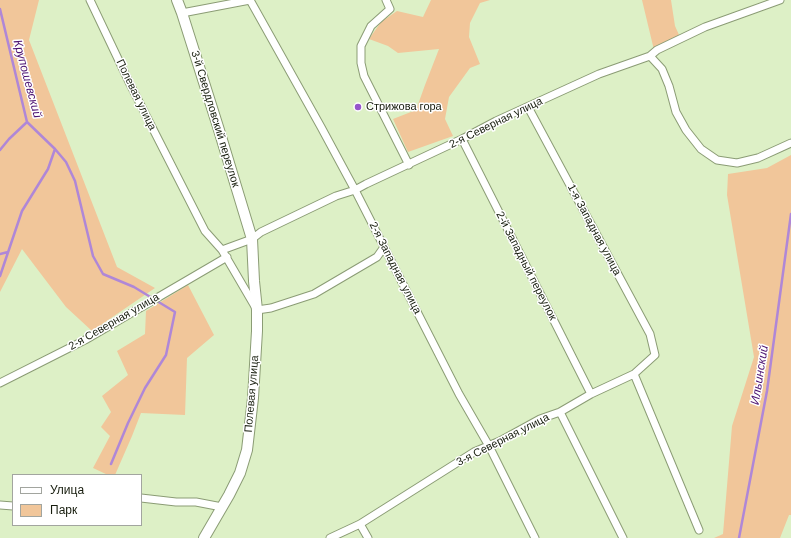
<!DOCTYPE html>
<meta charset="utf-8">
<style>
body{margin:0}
#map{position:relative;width:791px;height:538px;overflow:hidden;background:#ddf0c6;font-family:Helvetica,sans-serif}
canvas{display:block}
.legend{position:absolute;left:12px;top:474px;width:130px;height:52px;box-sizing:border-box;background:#fff;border:1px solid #a2a59f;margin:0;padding:5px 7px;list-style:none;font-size:12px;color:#171d0e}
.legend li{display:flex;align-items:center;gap:8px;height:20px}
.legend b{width:20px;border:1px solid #a2a59f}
</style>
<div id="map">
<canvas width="791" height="538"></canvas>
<ul class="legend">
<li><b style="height:5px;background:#fff"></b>Улица</li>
<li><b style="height:11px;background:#f1c69a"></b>Парк</li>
</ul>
</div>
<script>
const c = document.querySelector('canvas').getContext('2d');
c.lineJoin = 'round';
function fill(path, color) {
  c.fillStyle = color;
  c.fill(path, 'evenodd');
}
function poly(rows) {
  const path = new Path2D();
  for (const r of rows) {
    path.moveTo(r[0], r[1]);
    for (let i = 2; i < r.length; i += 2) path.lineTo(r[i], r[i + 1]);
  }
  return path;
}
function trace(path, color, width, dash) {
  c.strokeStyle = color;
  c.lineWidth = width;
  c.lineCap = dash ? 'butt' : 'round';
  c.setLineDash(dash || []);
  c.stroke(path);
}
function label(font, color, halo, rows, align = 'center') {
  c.font = font + ' Helvetica,sans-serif';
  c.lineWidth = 3;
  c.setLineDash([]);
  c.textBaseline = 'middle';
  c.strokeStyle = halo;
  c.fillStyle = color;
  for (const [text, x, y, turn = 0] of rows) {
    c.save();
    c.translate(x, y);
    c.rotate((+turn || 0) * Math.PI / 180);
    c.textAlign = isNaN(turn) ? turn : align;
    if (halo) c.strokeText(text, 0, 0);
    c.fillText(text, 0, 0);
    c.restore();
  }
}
const green = poly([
 [0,0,39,0,29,40,117,267,155,288,92,331,66,307,22,249,0,292],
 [431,0,490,0,480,3,470,23,469,37,480,64,470,68,449,97,445,119,453,136,408,152,393,119,416,110,425,85,439,49,398,53,388,46,369,39,381,22,397,11,423,17],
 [642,0,671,0,675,26,680,37,654,50],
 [791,155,791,515,789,515,780,538,714,538,723,534,732,426,754,357,727,195,728,174,767,168],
 [188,285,214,335,187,358,185,415,141,413,132,436,115,475,108,475,93,468,110,436,101,427,111,412,102,396,128,375,117,351,145,334,146,311]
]);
const stream = poly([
 [0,9,27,122,55,149,48,169,22,211,0,276],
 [55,149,66,162,75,181,93,256,103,274,134,287,175,312,166,355,145,388,128,423,111,464],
 [0,150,9,139,27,122],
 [0,254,8,252],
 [739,538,767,391,791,214]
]);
const minor = poly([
 [90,0,130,84,205,231,222,250],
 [250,0,321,127,355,190,459,394,489,446,535,538],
 [386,0,390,9,371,26,361,46,361,63,364,76,409,165],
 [182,13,250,0],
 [650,56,662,69,669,86,676,112,686,130,701,149,717,160,737,163,758,158,791,143],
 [462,139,591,394],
 [384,247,377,257,314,294,271,308,257,310,222,250,252,239,261,232,336,196,355,190,366,184,462,139,496,121,599,74,650,56,657,50,705,27,780,0],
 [634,374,699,530],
 [0,383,85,340,227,257],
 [560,412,623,538],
 [141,498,176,502,196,502,222,507],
 [0,505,13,506],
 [360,524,368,538],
 [330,538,360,524,474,452,500,441,540,419,560,412,591,394,634,374,655,355,650,334,528,107]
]);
const secondary = poly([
 [177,0,182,13,219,130,252,239,254,281,257,310,257,331,253,398,247,450,240,473,229,495,204,538]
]);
const markers = [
 [358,107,4,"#9655cb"]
];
const streetNames = [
 ["Полевая улица",136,95,64],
 ["3-й Свердловский переулок",215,119,73],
 ["2-я Северная улица",496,123,-26],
 ["1-я Западная улица",594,230,62],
 ["2-й Западный переулок",526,266,63],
 ["2-я Западная улица",395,268,63],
 ["2-я Северная улица",114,322,-30],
 ["Полевая улица",252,394,-85],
 ["3-я Северная улица",503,440,-27]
];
const poiNames = [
 ["Стрижова гора",366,107]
];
const waterNames = [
 ["Крупошевский",27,79,75],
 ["Ильинский",760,375,-81]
];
fill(green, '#f1c69a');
trace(stream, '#af87d7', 2.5);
trace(minor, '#8b9c75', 9);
trace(secondary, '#8b9c75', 12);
trace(minor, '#fff', 7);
trace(secondary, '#fff', 10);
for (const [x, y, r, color] of markers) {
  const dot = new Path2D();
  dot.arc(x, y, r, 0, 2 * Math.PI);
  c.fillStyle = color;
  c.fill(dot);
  trace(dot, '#fff', 1.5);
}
label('11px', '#171d0e', '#fff', streetNames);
label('11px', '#171d0e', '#fff', poiNames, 'left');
label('italic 12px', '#4b1171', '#fff', waterNames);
</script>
